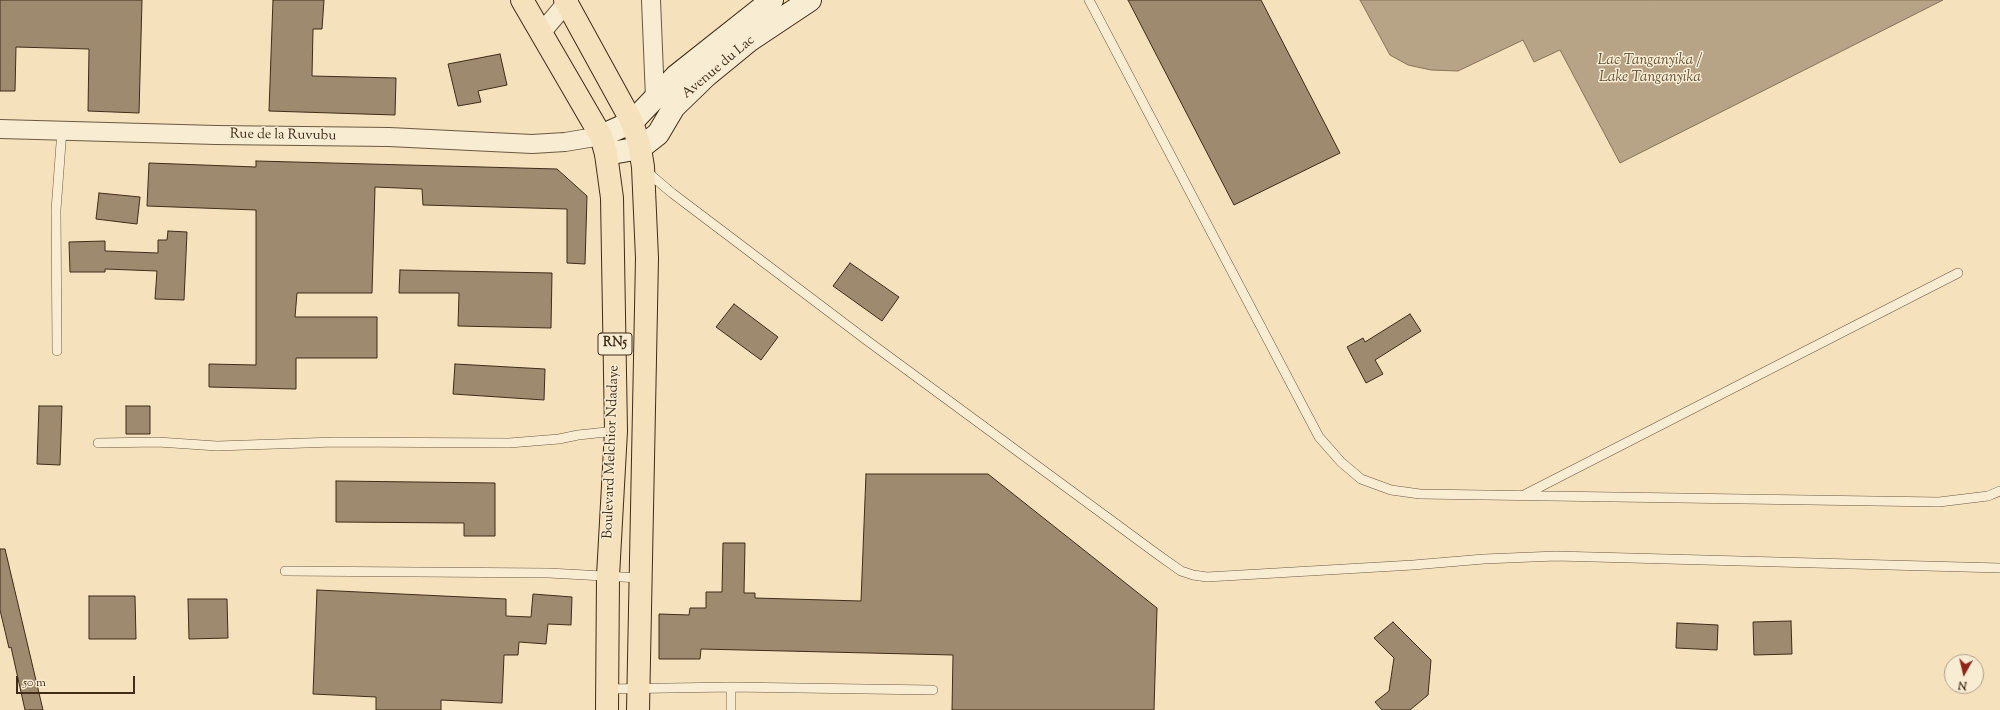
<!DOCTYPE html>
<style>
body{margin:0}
#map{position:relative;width:2000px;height:710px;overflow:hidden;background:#f5e1bc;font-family:"Sorts Mill Goudy",serif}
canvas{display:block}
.north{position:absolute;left:1944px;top:654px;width:40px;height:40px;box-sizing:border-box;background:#f8ecd3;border:1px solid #ae9f89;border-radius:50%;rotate:188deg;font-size:11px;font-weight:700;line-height:16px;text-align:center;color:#3f2c19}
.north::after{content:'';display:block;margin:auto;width:14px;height:18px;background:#8f2418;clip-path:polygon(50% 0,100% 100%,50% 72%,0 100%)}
.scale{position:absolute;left:16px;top:676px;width:119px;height:18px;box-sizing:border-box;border:2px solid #3f2c19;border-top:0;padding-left:5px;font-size:12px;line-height:14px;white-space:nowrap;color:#3f2c19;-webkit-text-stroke:3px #f8ecd3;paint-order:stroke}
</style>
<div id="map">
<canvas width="2000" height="710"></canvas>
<div class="north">N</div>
<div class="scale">50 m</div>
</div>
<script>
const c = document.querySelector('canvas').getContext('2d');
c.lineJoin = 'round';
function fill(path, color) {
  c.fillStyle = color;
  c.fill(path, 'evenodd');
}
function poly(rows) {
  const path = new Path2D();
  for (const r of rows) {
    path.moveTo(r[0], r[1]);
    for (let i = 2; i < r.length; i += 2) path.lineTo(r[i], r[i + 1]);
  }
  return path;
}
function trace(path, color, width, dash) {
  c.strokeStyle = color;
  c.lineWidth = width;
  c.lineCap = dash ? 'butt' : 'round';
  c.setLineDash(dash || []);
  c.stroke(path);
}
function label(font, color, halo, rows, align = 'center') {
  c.font = font + ' "Sorts Mill Goudy",serif';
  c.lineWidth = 3;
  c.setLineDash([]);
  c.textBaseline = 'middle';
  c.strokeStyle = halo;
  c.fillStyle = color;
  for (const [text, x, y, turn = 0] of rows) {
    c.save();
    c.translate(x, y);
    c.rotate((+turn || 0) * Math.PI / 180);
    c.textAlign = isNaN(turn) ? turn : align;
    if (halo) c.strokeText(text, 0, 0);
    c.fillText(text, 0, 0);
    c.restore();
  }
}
const water = poly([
 [1360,0,1943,0,1620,163,1560,50,1534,62,1523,40,1458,71,1431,70,1408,65,1390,55,1360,0]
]);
const building = poly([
 [0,0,142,0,139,113,88,111,89,49,16,47,15,91,0,91,0,0],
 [273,0,324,0,322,29,313,29,312,76,396,78,395,115,269,111,273,0],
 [1128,0,1261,0,1340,153,1234,205,1128,0],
 [500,54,507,85,478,91,481,102,458,106,448,64,500,54],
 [256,161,557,169,587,196,585,264,567,263,567,209,423,205,422,189,375,187,372,293,297,293,295,317,377,317,377,358,296,358,296,389,209,387,209,364,256,365,256,210,147,206,149,163,256,167,256,161],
 [99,193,140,197,137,224,96,219,99,193],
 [168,231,187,232,184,300,155,299,157,271,105,269,105,272,70,272,69,242,105,241,105,251,158,253,158,240,167,240,168,231],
 [850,263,899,297,882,321,833,286,850,263],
 [400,270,552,273,551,328,458,326,459,293,399,293,400,270],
 [734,304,778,337,761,360,716,327,734,304],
 [1410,314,1421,331,1375,360,1383,374,1366,383,1347,347,1363,338,1365,342,1410,314],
 [455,364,545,369,544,400,453,394,455,364],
 [39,406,62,406,60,465,37,464,39,406],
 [126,406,150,406,150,434,126,434,126,406],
 [866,474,988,474,1157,608,1154,710,952,710,953,655,701,649,700,659,659,659,659,614,689,615,690,608,706,608,706,592,722,592,723,543,745,543,744,593,755,593,755,598,861,601,866,474],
 [336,481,495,483,495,536,464,536,464,523,336,522,336,481],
 [0,549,5,549,43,710,25,710,11,647,9,648,0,610,0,549],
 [317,590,506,599,506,616,531,617,533,594,572,597,571,625,548,624,546,644,519,642,518,655,504,655,502,703,441,700,441,710,376,710,376,697,313,694,317,590],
 [89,596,135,596,136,639,89,639,89,596],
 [188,599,227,599,228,638,189,639,188,599],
 [1791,621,1792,654,1754,655,1753,622,1791,621],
 [1393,622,1431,660,1428,695,1410,710,1382,710,1375,702,1389,691,1394,658,1374,638,1393,622],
 [1677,623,1718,625,1717,650,1676,648,1677,623]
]);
const service = poly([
 [1089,0,1319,437,1341,462,1361,479,1391,490,1420,494,1939,502,1988,496,2000,491],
 [646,171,672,193,865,339,1157,554,1181,571,1193,575,1207,577,1413,565,1484,559,1556,556,2000,568],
 [57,351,56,210,62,130],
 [98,443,158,442,217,446,335,442,509,443,559,439,578,435,616,431],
 [1524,495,1958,273],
 [285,571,549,573,640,578],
 [731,687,933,690],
 [608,689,731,687,731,710]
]);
const minor = poly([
 [651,0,655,98],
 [541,33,569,0],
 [0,129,216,135,389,137,532,144,565,142,601,136]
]);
const secondary = poly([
 [601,136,632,122,676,76,772,0],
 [606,154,640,148,658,134,674,107,706,76,750,40,810,0]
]);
const primary = poly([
 [522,0,601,136,606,154,612,198,616,431,608,576,607,710],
 [565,0,632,122,640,148,643,167,647,258,638,710]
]);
const shields = [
 [615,344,34]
];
const shieldNames = [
 ["RN5",615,344]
];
const streetNames = [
 ["Avenue du Lac",719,68,-40],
 ["Rue de la Ruvubu",283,136,1],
 ["Boulevard Melchior Ndadaye",612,452,-88]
];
const waterNames = [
 ["Lac Tanganyika /",1650,61],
 ["Lake Tanganyika",1650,78]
];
fill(water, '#b7a385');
trace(water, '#87735a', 1);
fill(building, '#9e8a6e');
trace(building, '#3f2c19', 1);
trace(service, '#6c5942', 10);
trace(minor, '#6c5942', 20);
trace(secondary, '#3f2c19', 24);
trace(primary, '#3f2c19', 24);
trace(service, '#f8ecd3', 9);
trace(minor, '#f8ecd3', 18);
trace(secondary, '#f8ecd3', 22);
trace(primary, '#f5e1bc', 22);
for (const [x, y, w] of shields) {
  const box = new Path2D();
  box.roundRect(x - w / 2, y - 11, w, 22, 3);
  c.fillStyle = '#f8ecd3';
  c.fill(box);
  trace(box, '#3f2c19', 1);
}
label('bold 13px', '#3f2c19', null, shieldNames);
label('14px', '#3f2c19', '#f8ecd3', streetNames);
label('italic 15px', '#635039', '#f8ecd3', waterNames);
</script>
